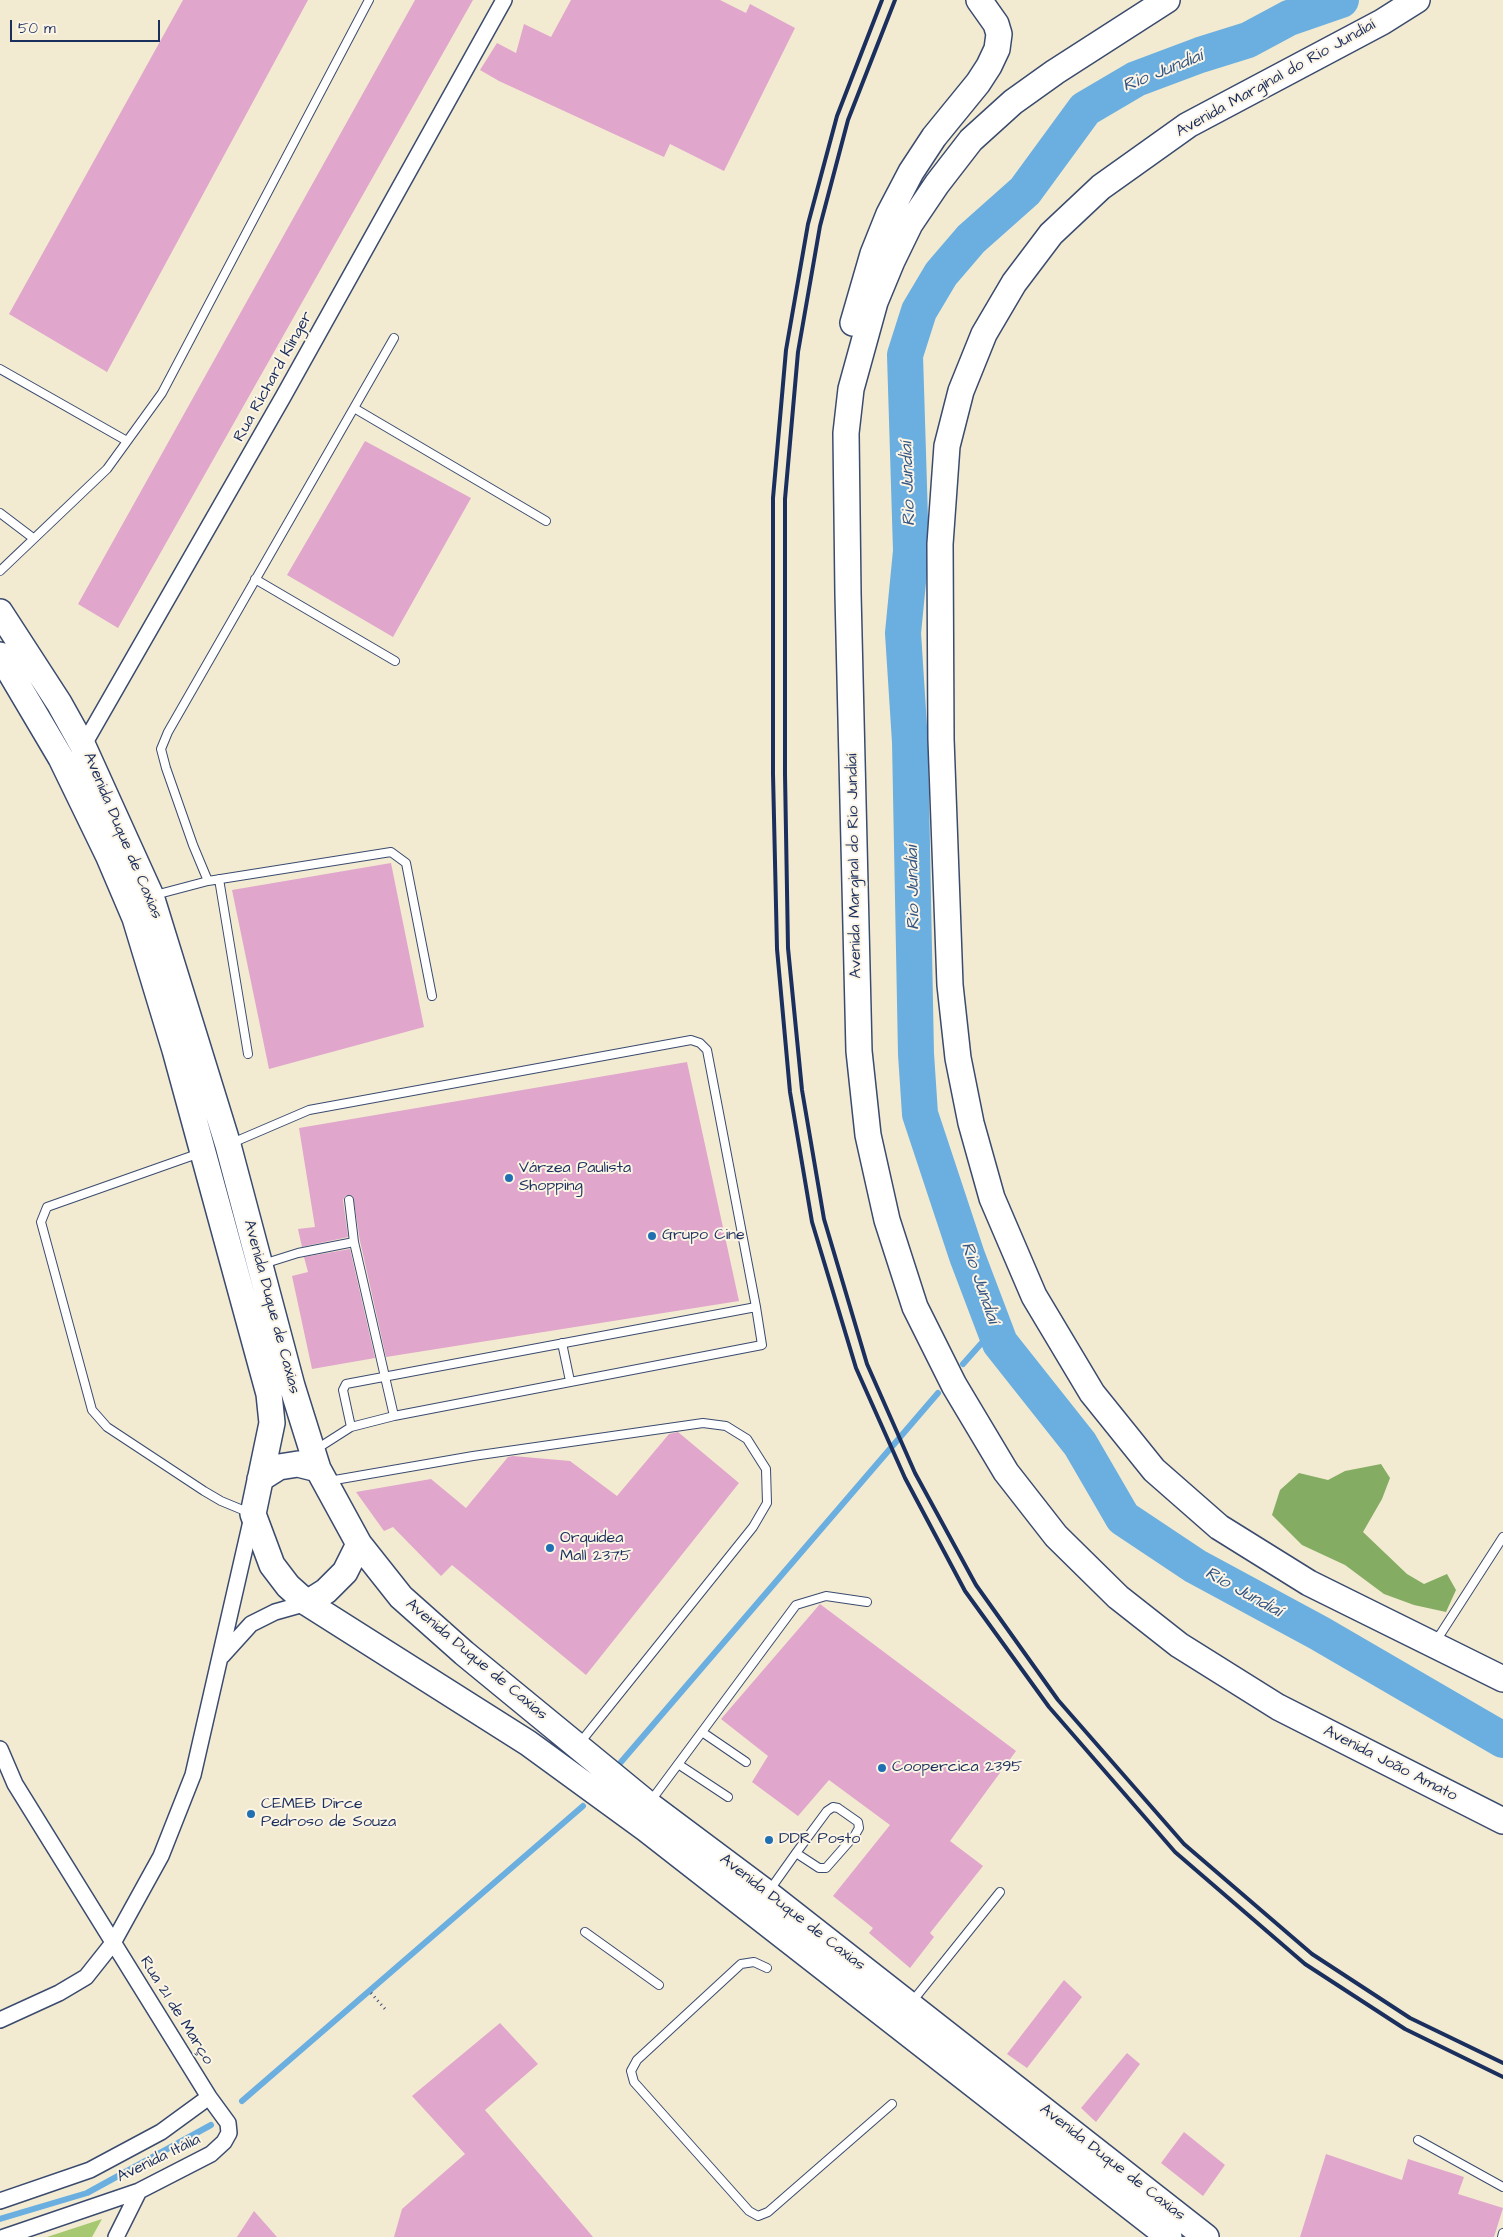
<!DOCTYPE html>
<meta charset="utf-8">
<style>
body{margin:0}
#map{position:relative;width:1503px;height:2237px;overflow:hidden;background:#f2ebd1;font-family:"Architects Daughter",sans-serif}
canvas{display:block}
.scale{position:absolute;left:10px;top:20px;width:150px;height:22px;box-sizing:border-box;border:2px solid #1b2f5e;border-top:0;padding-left:6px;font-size:15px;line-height:18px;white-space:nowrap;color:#1b2f5e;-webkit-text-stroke:4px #fcf5e5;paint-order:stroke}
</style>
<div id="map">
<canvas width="1503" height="2237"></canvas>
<div class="scale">50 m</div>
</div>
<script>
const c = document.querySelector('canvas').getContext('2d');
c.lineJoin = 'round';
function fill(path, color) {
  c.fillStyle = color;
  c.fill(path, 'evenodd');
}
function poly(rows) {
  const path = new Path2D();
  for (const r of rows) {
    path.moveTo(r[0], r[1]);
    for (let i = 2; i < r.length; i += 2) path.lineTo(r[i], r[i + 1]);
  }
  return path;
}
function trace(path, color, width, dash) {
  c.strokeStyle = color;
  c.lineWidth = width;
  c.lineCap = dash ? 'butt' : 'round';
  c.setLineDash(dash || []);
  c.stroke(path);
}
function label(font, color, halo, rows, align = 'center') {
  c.font = font + ' "Architects Daughter",sans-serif';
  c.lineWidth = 4;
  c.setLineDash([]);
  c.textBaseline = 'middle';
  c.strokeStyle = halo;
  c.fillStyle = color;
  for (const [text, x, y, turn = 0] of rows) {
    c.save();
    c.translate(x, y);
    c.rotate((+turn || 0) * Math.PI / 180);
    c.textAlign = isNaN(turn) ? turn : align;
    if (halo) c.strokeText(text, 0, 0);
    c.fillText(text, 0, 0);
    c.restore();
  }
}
const green = poly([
 [102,2219,92,2237,47,2237]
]);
const forest = poly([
 [1381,1464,1390,1478,1382,1499,1363,1532,1407,1574,1424,1584,1447,1574,1456,1590,1446,1612,1414,1605,1384,1594,1345,1565,1302,1545,1272,1515,1280,1490,1299,1473,1328,1480,1345,1471]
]);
const stream = poly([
 [963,1364,995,1328],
 [621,1762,938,1393],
 [242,2101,583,1806],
 [0,2219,87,2193,211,2125]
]);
const river = poly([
 [1341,0,1289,18,1248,40,1200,55,1136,79,1085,109,1025,191,971,239,941,274,919,311,905,355,911,551,903,633,910,742,916,1054,920,1114,967,1256,1000,1343,1080,1444,1123,1518,1195,1566,1319,1633,1503,1740]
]);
const building = poly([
 [183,0,308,0,107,372,9,314],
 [415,0,473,0,118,628,78,604],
 [571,0,720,0,746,13,750,4,795,28,724,171,670,144,664,157,499,81,480,70,497,43,516,53,524,24,551,37],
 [365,441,471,498,393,637,287,575],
 [391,863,424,1027,269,1069,232,890],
 [687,1062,739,1301,386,1357,360,1241,353,1196,346,1195,343,1200,348,1237,302,1247,298,1229,315,1227,299,1128],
 [350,1249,375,1358,312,1369,292,1276,308,1272,304,1257],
 [678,1432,739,1483,586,1675,452,1565,441,1576,393,1527,384,1531,356,1492,431,1479,466,1508,508,1457,513,1456,570,1461,617,1496,669,1434],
 [820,1604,1016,1751,950,1841,983,1866,930,1933,934,1937,910,1968,869,1933,873,1928,833,1896,890,1825,829,1780,798,1816,752,1782,768,1756,721,1719],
 [1064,1980,1082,1997,1027,2068,1007,2054],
 [500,2023,538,2064,485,2110,593,2237,394,2237,402,2209,465,2154,412,2096],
 [1127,2053,1140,2064,1096,2122,1081,2108],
 [1184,2132,1225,2165,1203,2196,1161,2163],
 [1326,2154,1402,2180,1408,2159,1464,2177,1458,2194,1503,2208,1494,2237,1300,2237],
 [254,2211,277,2237,237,2237]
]);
const path = poly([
 [371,1993,385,2009]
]);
const lane = poly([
 [0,369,127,441],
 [354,408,546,521],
 [0,513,33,538],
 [0,571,107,469,162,393,369,0],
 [255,579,395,661],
 [219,879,248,1054],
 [208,881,391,852,406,863,432,996],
 [155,895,208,881,193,845,166,768,161,749,168,732,394,338],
 [232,1143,309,1110,691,1040,700,1043,707,1050,756,1307,762,1345,394,1416,351,1427,343,1390,346,1384,756,1307],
 [200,1153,47,1207,41,1222,92,1410,107,1427,204,1491,221,1501,250,1513],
 [349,1200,354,1242,394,1416],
 [263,1264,298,1253,354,1242],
 [562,1343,570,1381],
 [315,1450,351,1427],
 [329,1481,473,1456,703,1423,726,1426,747,1439,766,1469,767,1503,753,1527,579,1744],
 [1436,1641,1503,1537],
 [702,1732,746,1762],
 [678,1764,728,1797],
 [650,1802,796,1605,826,1596,867,1602],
 [769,1891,796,1853,827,1811,833,1807,838,1808,858,1822,859,1828,855,1835,826,1868,819,1868,796,1853],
 [585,1932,659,1985],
 [767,1968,754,1962,741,1964,637,2060,631,2071,634,2082,749,2211,758,2216,768,2212,892,2104],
 [911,2003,1000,1892],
 [1418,2140,1503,2187],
 [1502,2237,1503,2233]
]);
const street = poly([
 [79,748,83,746,283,397,504,0],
 [222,1656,251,1624,275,1612,307,1603],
 [0,1749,15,1784,209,2097,228,2123,229,2133,224,2142,211,2154,139,2191,4,2237],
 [0,2020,59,1993,86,1977,113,1943,161,1856,193,1775,252,1517],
 [0,2201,90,2170,161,2132,209,2097],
 [116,2237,139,2191]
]);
const primary = poly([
 [1167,0,1055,72,1013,102,971,140,937,184,910,224,892,261,875,302,851,389,846,433,848,594,859,1051,868,1135,887,1220,915,1307,954,1385,1006,1472,1056,1536,1118,1597,1179,1645,1278,1707,1503,1821],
 [1417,0,1382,22,1188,125,1101,187,1051,234,1014,283,984,334,961,391,947,446,940,544,941,739,950,985,958,1058,971,1123,992,1198,1034,1296,1092,1393,1154,1470,1219,1527,1309,1583,1503,1679],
 [853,323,873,254,889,214,911,172,934,137,978,83,989,66,997,49,999,34,996,24,979,0],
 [0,612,59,703,83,746,151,896,228,1145,292,1386,318,1469,359,1544,401,1597,464,1653,648,1804,767,1893,1206,2237],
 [0,655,61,758,109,857,135,918,175,1050,269,1394,272,1423,253,1514,272,1565,288,1586,307,1603,528,1743,646,1829,1169,2237],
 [260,1479,279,1467,298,1464,318,1469],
 [307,1603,326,1591,345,1572,359,1544]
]);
const rail = poly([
 [882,0,837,116,808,224,786,350,773,498,773,774,777,949,790,1092,812,1222,856,1368,905,1478,965,1591,1049,1707,1175,1852,1305,1964,1405,2029,1503,2077],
 [895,0,848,120,820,226,798,352,785,499,785,774,788,948,802,1090,824,1219,867,1364,915,1473,976,1585,1058,1700,1184,1844,1312,1954,1410,2018,1503,2063]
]);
const markers = [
 [509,1178,5,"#1f6fb2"],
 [652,1236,5,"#1f6fb2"],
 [550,1548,5,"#1f6fb2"],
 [882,1768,5,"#1f6fb2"],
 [251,1814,5,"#1f6fb2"],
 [769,1840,5,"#1f6fb2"]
];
const streetNames = [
 ["Avenida Marginal do Rio Jundiaí",1276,79,-29],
 ["Rua Richard Klinger",274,377,-61],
 ["Avenida Duque de Caxias",122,836,67],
 ["Avenida Marginal do Rio Jundiaí",855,866,-91],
 ["Avenida Duque de Caxias",271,1307,75],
 ["Avenida Duque de Caxias",476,1660,40],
 ["Avenida João Amato",1390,1764,27],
 ["Avenida Duque de Caxias",792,1913,38],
 ["Rua 21 de Março",176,2011,58],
 ["Avenida Itália",159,2159,-26],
 ["Avenida Duque de Caxias",1112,2163,38]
];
const poiNames = [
 ["Várzea Paulista",519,1169],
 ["Shopping",519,1187],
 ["Grupo Cine",662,1236],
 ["Orquídea",560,1539],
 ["Mall 2375",560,1557],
 ["Coopercica 2395",892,1768],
 ["CEMEB Dirce",261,1805],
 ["Pedroso de Souza",261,1823],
 ["DDR Posto",779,1840]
];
const waterNames = [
 ["Rio Jundiaí",1163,72,-22],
 ["Rio Jundiaí",909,484,-92],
 ["Rio Jundiaí",914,888,-91],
 ["Rio Jundiaí",979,1283,71],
 ["Rio Jundiaí",1243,1593,29]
];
fill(green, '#a5c871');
fill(forest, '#84ac63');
trace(stream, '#6baee0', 6);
trace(river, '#6baee0', 36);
fill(building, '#e0a6cc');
trace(lane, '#3b4b6f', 10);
trace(street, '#3b4b6f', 18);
trace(primary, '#3b4b6f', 28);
trace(path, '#3b4b6f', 3, [1, 4]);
trace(lane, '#fff', 8);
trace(street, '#fff', 15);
trace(primary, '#fff', 25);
trace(rail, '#1b2f5e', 4);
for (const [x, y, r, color] of markers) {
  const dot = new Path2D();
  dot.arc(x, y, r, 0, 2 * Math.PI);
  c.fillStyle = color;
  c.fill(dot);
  trace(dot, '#fcf5e5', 2);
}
label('16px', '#1b2f5e', '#fcf5e5', streetNames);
label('16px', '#1b2f5e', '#fcf5e5', poiNames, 'left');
label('italic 18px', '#335585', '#fcf5e5', waterNames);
</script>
